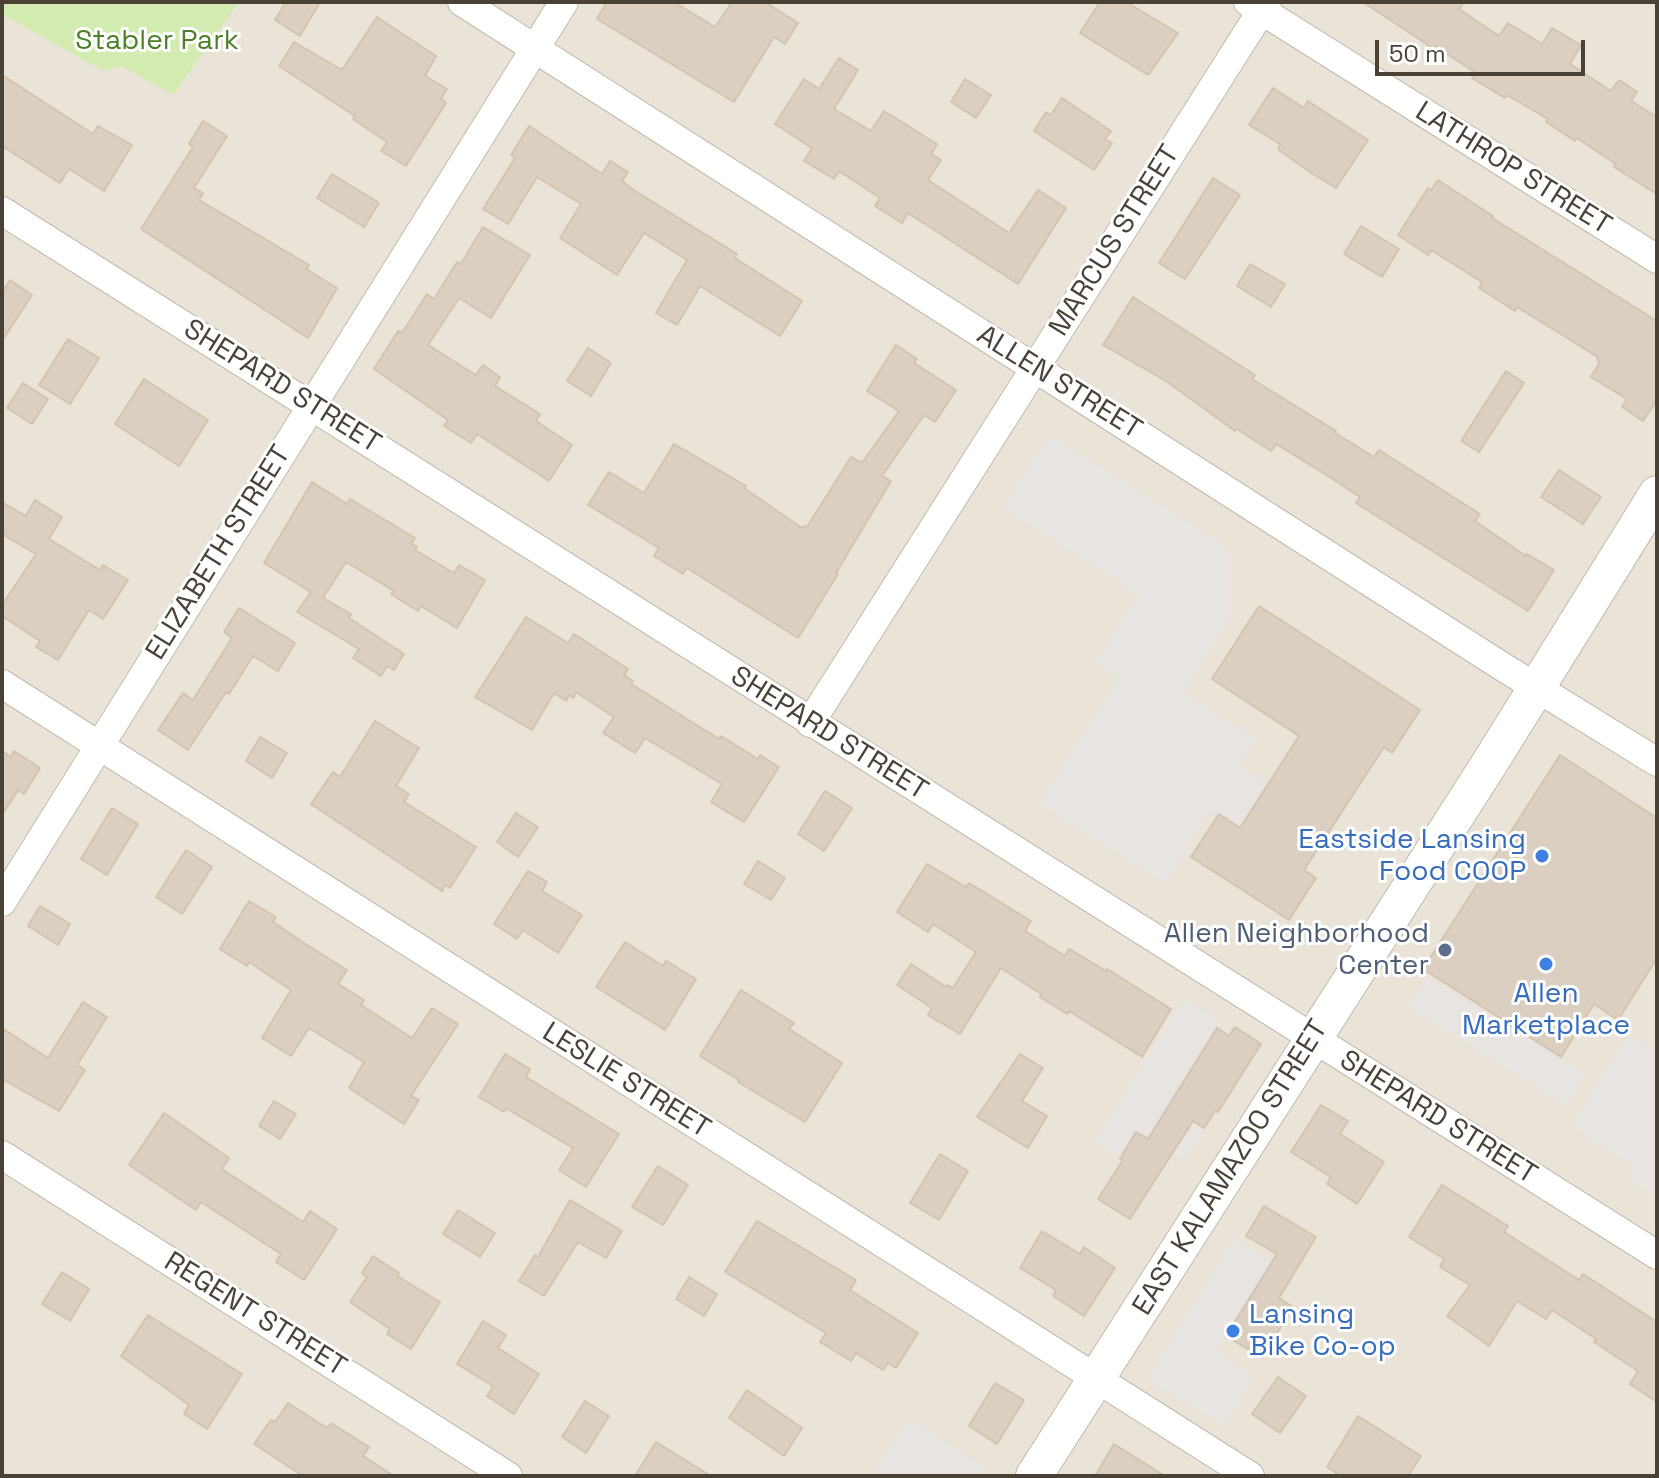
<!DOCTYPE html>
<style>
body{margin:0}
#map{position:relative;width:1659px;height:1478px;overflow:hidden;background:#f5f1e9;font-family:"Space Grotesk",sans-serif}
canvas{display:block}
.frame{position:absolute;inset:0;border:4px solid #4a4237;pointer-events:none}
.scale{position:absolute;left:1375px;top:40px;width:210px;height:36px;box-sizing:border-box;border:4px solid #4a4237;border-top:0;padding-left:10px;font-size:24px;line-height:28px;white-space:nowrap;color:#4a4237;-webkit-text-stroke:6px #fff;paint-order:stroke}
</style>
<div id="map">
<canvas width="1659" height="1478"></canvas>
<div class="frame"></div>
<div class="scale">50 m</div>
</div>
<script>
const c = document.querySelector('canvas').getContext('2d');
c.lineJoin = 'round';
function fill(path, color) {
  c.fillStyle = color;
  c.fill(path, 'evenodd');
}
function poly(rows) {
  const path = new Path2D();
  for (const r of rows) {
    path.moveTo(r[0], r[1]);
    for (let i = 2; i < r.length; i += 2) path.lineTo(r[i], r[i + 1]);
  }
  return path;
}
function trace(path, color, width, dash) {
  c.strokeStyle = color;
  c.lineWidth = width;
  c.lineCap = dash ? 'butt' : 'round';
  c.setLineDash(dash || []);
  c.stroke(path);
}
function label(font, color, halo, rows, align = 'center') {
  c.font = font + ' "Space Grotesk",sans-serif';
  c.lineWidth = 6;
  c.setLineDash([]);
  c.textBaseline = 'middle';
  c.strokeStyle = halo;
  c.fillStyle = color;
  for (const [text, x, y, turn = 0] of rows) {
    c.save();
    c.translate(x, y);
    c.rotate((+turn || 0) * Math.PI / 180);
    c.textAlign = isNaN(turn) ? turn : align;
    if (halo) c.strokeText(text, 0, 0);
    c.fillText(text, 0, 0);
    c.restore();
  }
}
const residential = poly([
 [2,2,1657,2,1657,1476,2,1476]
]);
const green = poly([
 [2,2,239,2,173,95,121,66,103,71,2,14]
]);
const parking = poly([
 [1049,435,1228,548,1228,621,1183,693,1255,739,1238,766,1268,785,1240,829,1211,810,1165,883,1039,804,1119,678,1095,663,1139,594,1003,508],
 [1427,977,1585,1074,1566,1105,1408,1007],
 [1183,999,1218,1020,1165,1108,1203,1132,1185,1160,1136,1129,1118,1156,1095,1142],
 [1628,1034,1657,1053,1657,1196,1628,1179,1634,1166,1572,1127],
 [1234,1239,1285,1271,1272,1291,1257,1282,1215,1351,1254,1376,1224,1426,1148,1379],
 [908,1418,987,1469,983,1476,880,1476,874,1472]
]);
const building = poly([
 [286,2,320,2,300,36,275,20,286,2],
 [607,2,674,2,715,27,732,2,765,2,798,23,785,44,774,37,734,102,597,19,607,2],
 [1100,2,1126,2,1178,33,1148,75,1080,33,1100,2],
 [1363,2,1464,2,1459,9,1499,36,1508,23,1542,44,1552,28,1581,45,1570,64,1611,91,1619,80,1637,92,1631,101,1657,117,1657,194,1614,167,1616,164,1577,138,1575,141,1546,122,1548,119,1507,95,1505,98,1472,78,1476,73,1435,46,1434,49,1363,2],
 [377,17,436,56,425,76,447,89,441,99,446,103,406,166,381,151,387,142,353,119,355,116,279,66,294,42,342,70,377,17],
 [839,58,858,70,834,109,871,131,884,111,937,144,931,154,941,160,928,180,1009,233,1038,190,1066,208,1018,284,908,213,902,223,875,206,880,198,839,171,834,179,804,161,812,148,775,124,804,79,819,89,839,58],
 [2,75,93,134,98,126,132,145,104,191,69,169,60,183,2,146,2,75],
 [965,79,991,95,976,118,951,102,965,79],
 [1273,88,1304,108,1308,101,1368,140,1336,188,1308,171,1278,149,1280,144,1249,125,1273,88],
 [1062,98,1111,131,1105,139,1112,143,1094,170,1034,131,1046,112,1051,115,1062,98],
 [203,121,227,136,194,188,203,193,199,200,309,265,306,269,337,288,308,338,141,229,193,147,189,144,203,121],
 [529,126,602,174,610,161,628,172,622,181,632,189,737,254,735,258,802,301,780,336,700,286,677,325,656,313,687,260,644,233,617,275,560,238,581,204,537,177,508,224,483,209,515,158,511,155,529,126],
 [332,174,379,203,364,227,317,198,332,174],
 [1213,178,1240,195,1185,279,1159,263,1213,178],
 [1438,180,1493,216,1492,218,1657,321,1657,400,1643,421,1622,407,1627,399,1591,377,1600,362,1597,360,1598,357,1517,307,1515,311,1479,288,1482,282,1431,250,1428,255,1398,235,1428,188,1431,190,1438,180],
 [1361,226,1399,249,1382,277,1344,254,1361,226],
 [483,227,530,255,491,318,459,298,428,345,476,375,483,365,500,377,495,386,540,414,536,421,572,445,549,481,477,434,471,443,444,426,448,420,374,369,398,331,402,333,427,294,434,299,457,262,461,264,483,227],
 [1250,264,1285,284,1271,307,1237,286,1250,264],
 [10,280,32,295,2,341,2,293,10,280],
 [1133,297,1255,375,1252,379,1336,431,1335,433,1374,457,1379,450,1480,514,1475,521,1526,556,1527,554,1554,570,1528,611,1356,503,1360,497,1325,474,1276,444,1271,451,1237,429,1235,431,1166,381,1103,345,1133,297],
 [68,339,99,358,70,404,39,385,68,339],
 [896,345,917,359,914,363,956,390,935,422,924,415,882,476,891,481,836,573,838,574,798,638,687,568,683,574,654,556,659,548,588,505,609,472,644,493,674,444,746,486,744,488,802,528,804,526,807,527,851,457,862,463,899,411,867,391,896,345],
 [588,348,611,363,591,396,567,381,588,348],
 [1506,371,1524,383,1479,452,1461,441,1506,371],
 [144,379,208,420,179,466,115,424,144,379],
 [23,383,48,399,32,424,7,408,23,383],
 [1559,470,1601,497,1583,524,1541,497,1559,470],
 [312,482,347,504,350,499,415,538,411,544,417,547,415,550,454,573,459,565,485,580,457,628,421,606,418,611,391,594,394,591,346,562,323,598,351,614,349,618,404,654,394,670,387,666,381,676,353,658,359,649,297,612,311,592,264,563,312,482],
 [35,500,62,517,49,539,100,570,103,565,128,580,103,619,89,610,58,660,36,647,40,641,2,616,2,605,36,554,2,534,2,502,26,516,35,500],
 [1259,606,1420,710,1392,753,1384,747,1304,870,1316,878,1289,920,1191,857,1219,814,1240,828,1299,736,1212,679,1259,606],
 [239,608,295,643,278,671,253,656,229,694,226,692,188,750,158,730,183,693,193,700,232,638,224,632,239,608],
 [526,617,568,643,574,634,628,669,624,675,633,681,631,684,719,739,721,736,758,759,760,755,779,767,744,822,711,802,722,784,645,738,635,753,603,733,614,717,576,692,573,698,569,695,566,701,554,693,532,730,475,697,526,617],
 [375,721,419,748,396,786,409,794,404,802,476,847,450,888,445,885,442,891,311,804,333,772,340,777,375,721],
 [260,737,287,753,272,778,246,761,260,737],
 [2,751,11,757,14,751,40,768,24,794,18,790,2,815,2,751],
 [1560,755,1657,818,1657,958,1618,1020,1594,1004,1561,1057,1423,969,1560,755],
 [825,791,852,808,824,851,798,834,825,791],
 [112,808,138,824,107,875,81,859,112,808],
 [516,813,538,827,518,857,497,842,516,813],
 [186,850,212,867,182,914,156,897,186,850],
 [758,861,785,878,771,900,744,884,758,861],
 [927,864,966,887,969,883,1031,921,1025,931,1065,956,1069,949,1106,971,1107,969,1171,1009,1142,1057,1069,1011,1067,1014,1040,997,1041,994,1001,968,960,1034,928,1015,932,1008,897,985,911,964,946,987,947,985,953,988,976,952,933,924,928,932,897,912,927,864],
 [528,871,547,882,542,891,582,915,558,953,523,930,517,939,494,924,528,871],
 [249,901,276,917,273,922,307,945,347,970,338,984,364,1000,361,1005,412,1038,432,1008,458,1024,411,1096,419,1100,404,1124,349,1088,364,1062,309,1028,291,1056,262,1038,291,990,249,962,247,966,220,949,249,901],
 [40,906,70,924,58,945,28,926,40,906],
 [625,942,663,966,666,961,696,979,665,1030,596,987,625,942],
 [741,990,794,1023,789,1029,842,1063,805,1122,738,1082,739,1080,700,1056,741,990],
 [83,1002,107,1017,77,1065,85,1070,59,1111,2,1079,2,1028,48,1058,83,1002],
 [1235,1027,1261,1044,1218,1112,1215,1111,1204,1128,1193,1121,1130,1219,1098,1199,1123,1160,1120,1159,1136,1132,1148,1139,1217,1028,1229,1036,1235,1027],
 [505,1054,530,1069,526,1077,619,1134,586,1187,559,1170,573,1148,506,1108,504,1112,479,1097,505,1054],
 [1020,1054,1043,1068,1022,1101,1047,1116,1028,1148,977,1117,1020,1054],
 [274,1101,296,1114,280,1139,259,1126,274,1101],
 [1321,1105,1348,1121,1340,1134,1384,1162,1357,1204,1327,1184,1331,1177,1291,1152,1321,1105],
 [164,1113,229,1158,222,1169,303,1222,310,1211,337,1229,304,1280,276,1262,281,1254,201,1202,196,1210,129,1165,164,1113],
 [940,1154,968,1171,939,1220,910,1203,940,1154],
 [658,1166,688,1185,663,1225,632,1207,658,1166],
 [1442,1185,1508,1226,1504,1232,1579,1280,1583,1274,1657,1322,1657,1402,1630,1384,1638,1371,1594,1342,1596,1339,1552,1310,1546,1319,1517,1301,1489,1346,1447,1316,1470,1285,1440,1267,1444,1259,1409,1237,1442,1185],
 [570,1200,622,1231,606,1258,578,1242,544,1296,519,1281,535,1255,538,1257,570,1200],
 [1264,1206,1316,1237,1279,1298,1293,1307,1262,1358,1226,1336,1277,1254,1246,1236,1264,1206],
 [458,1210,495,1233,480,1257,443,1234,458,1210],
 [757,1221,856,1280,850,1290,918,1333,896,1368,888,1363,883,1370,856,1353,851,1361,820,1342,826,1333,725,1272,757,1221],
 [1042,1231,1080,1254,1084,1247,1115,1268,1084,1316,1053,1296,1056,1290,1020,1268,1042,1231],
 [373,1256,399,1273,397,1276,440,1302,411,1349,387,1334,390,1329,350,1302,367,1277,362,1273,373,1256],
 [62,1272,89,1289,70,1321,42,1304,62,1272],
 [689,1277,717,1294,704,1316,676,1299,689,1277],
 [148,1315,242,1374,207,1429,184,1414,189,1405,121,1356,148,1315],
 [483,1321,506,1335,498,1348,539,1374,514,1414,487,1396,493,1386,457,1364,483,1321],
 [1278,1377,1306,1396,1280,1433,1252,1414,1278,1377],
 [995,1383,1024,1400,997,1444,969,1426,995,1383],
 [747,1390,802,1428,784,1456,729,1418,747,1390],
 [585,1401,609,1416,586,1453,562,1437,585,1401],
 [288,1403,327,1428,331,1423,369,1447,363,1456,394,1476,303,1476,254,1444,271,1420,275,1422,288,1403],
 [1358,1416,1421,1456,1408,1476,1341,1476,1327,1467,1358,1416],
 [656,1442,711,1476,635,1476,656,1442],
 [1114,1444,1165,1476,1095,1476,1114,1444]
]);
const minor = poly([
 [462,2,1503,667,1657,762],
 [1248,2,1657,259],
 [2,211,1657,1255],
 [2,684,1250,1476],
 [810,723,1267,2],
 [2,902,564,2],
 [2,1155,508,1476]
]);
const tertiary = poly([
 [1034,1476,1491,761,1657,494]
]);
const markers = [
 [1542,856,8,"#3f7fe0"],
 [1445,950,8,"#5c6f8a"],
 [1546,964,8,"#3f7fe0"],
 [1233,1331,8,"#3f7fe0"]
];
const parkNames = [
 ["Stabler Park",157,41]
];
const streetNames = [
 ["LATHROP STREET",1513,169,32],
 ["MARCUS STREET",1115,241,-58],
 ["ALLEN STREET",1059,383,32],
 ["SHEPARD STREET",282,387,32],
 ["ELIZABETH STREET",219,553,-58],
 ["SHEPARD STREET",829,734,32],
 ["LESLIE STREET",626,1081,32],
 ["SHEPARD STREET",1438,1118,32],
 ["EAST KALAMAZOO STREET",1231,1168,-58],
 ["REGENT STREET",255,1315,32]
];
const shopNames = [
 ["Eastside Lansing",1526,840],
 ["Food COOP",1526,872],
 ["Allen",1546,994,"center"],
 ["Marketplace",1546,1026,"center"],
 ["Lansing",1249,1315,"left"],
 ["Bike Co-op",1249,1347,"left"]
];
const serviceNames = [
 ["Allen Neighborhood",1429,934],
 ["Center",1429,966]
];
fill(residential, '#eae3d7');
fill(green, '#d3ebb0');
fill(parking, '#e7e4e1');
fill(building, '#dbcfc1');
trace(building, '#d3c4b0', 2);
trace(minor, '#c2b9ab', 30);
trace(tertiary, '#c2b9ab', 38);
trace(minor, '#fff', 28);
trace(tertiary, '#fff', 36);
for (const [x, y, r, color] of markers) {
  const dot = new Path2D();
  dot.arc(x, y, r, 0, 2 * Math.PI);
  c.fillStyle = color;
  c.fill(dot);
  trace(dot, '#fff', 3);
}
label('28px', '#4b8026', '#fff', parkNames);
label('28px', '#4a4237', '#fff', streetNames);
label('28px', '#366cbe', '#fff', shopNames, 'right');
label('28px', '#4e5e75', '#fff', serviceNames, 'right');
</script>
